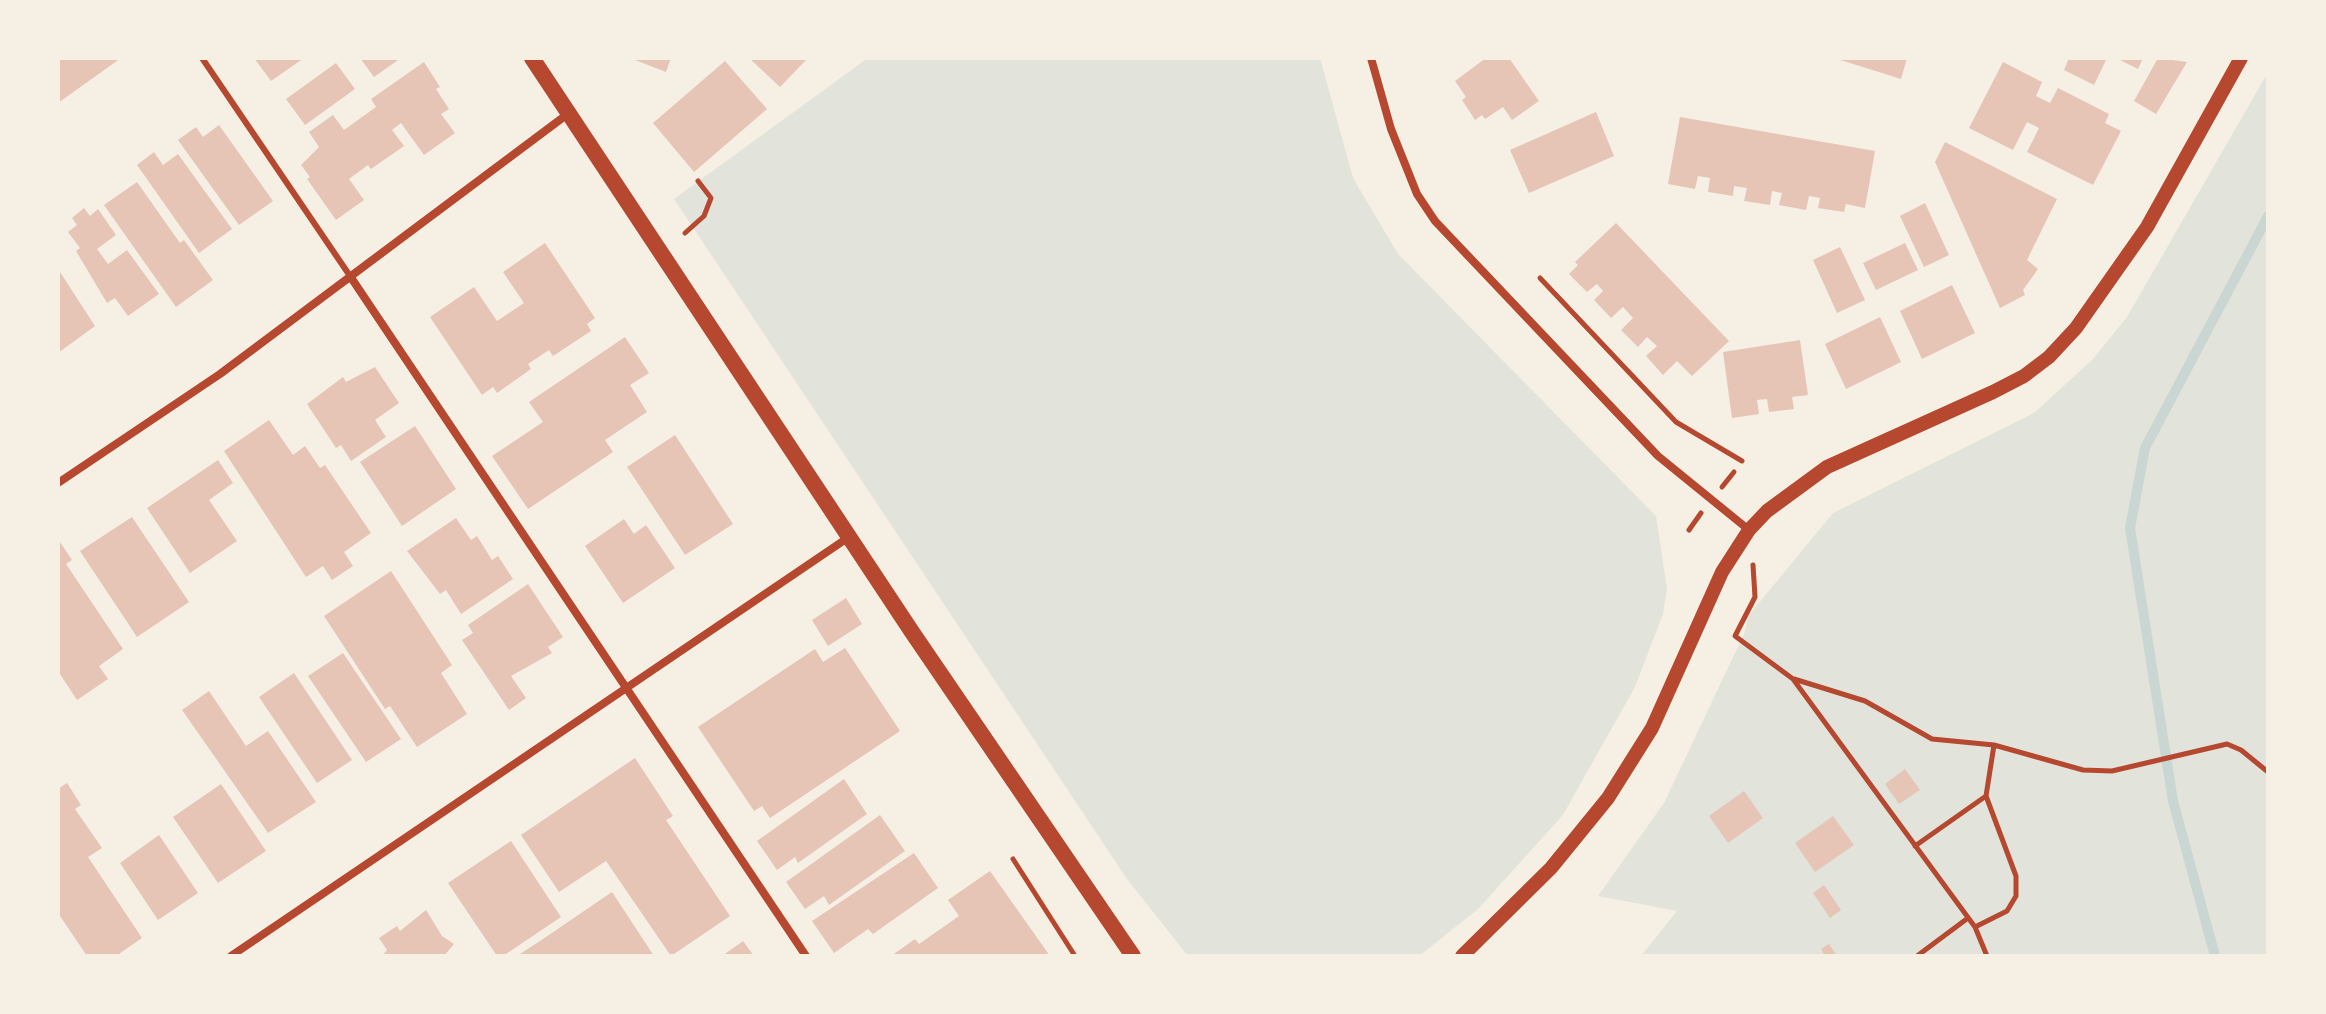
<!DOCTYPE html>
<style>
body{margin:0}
#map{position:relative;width:2326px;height:1014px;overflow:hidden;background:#f6efe4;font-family:"Libre Baskerville",serif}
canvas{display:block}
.frame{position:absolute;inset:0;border:60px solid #f6efe4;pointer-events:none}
</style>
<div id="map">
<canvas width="2326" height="1014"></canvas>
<div class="frame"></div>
</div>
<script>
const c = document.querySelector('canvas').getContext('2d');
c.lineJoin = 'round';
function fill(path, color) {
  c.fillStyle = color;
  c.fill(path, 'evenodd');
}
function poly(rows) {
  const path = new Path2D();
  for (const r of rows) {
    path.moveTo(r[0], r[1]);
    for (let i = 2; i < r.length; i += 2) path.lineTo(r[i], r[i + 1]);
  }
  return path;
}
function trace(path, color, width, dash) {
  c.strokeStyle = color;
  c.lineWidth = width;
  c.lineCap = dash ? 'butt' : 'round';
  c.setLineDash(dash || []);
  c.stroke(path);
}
const green = poly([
 [868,58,1320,58,1353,178,1398,254,1656,516,1667,589,1663,614,1635,687,1563,815,1478,909,1419,956,1188,956,1127,879,674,199],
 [2268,72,2268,956,1641,956,1677,911,1598,896,1664,803,1744,634,1749,615,1833,513,2034,413,2093,359,2127,317]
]);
const stream = poly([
 [2215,956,2173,801,2130,528,2145,448,2268,216]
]);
const building = poly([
 [58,58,121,58,58,103],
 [254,58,304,58,271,81],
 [360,58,401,58,374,77],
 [630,58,671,58,666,72],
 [749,58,808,58,780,87],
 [1486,58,1509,58,1539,101,1512,120,1503,107,1485,119,1482,115,1475,120,1462,100,1466,97,1455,81],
 [1834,58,1907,58,1901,79],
 [2069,58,2107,58,2094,85,2064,70],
 [2116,58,2143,58,2138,69],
 [2158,58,2187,62,2156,114,2134,101],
 [725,61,767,109,694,172,653,123],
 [424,62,440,87,436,89,449,109,441,114,455,133,424,155,401,123,392,130,404,146,371,169,368,165,349,179,364,200,336,220,307,179,310,177,301,165,319,147,309,132,333,115,344,130,376,107,371,99],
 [2003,62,2042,82,2036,96,2050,103,2058,88,2109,114,2105,123,2121,131,2093,185,2027,152,2039,128,2027,122,2013,150,1969,128],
 [336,63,355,89,305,125,286,99],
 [1596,112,1614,156,1529,193,1510,150],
 [1680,117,1875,151,1865,208,1846,204,1844,212,1818,208,1820,198,1809,196,1806,210,1779,205,1782,193,1772,191,1770,205,1744,201,1747,188,1734,186,1733,196,1708,192,1710,178,1698,176,1695,189,1668,184],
 [219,125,273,201,239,225,178,140,196,127,203,137],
 [1945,142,2057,199,2027,260,2038,269,2023,290,2025,295,2000,308,1935,162],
 [154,152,163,165,178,154,232,229,199,253,137,165],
 [137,182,180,243,184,240,213,280,176,307,104,205],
 [1925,203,1949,255,1924,267,1900,216],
 [84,208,90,216,98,209,116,235,97,249,108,264,127,250,159,294,128,316,115,298,107,303,76,251,80,248,68,232,77,225,72,218],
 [1616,223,1729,341,1692,376,1677,361,1663,375,1646,356,1657,346,1647,337,1638,347,1621,330,1633,318,1623,307,1611,318,1594,300,1603,291,1597,284,1587,292,1569,274,1578,265,1575,262],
 [545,243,595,318,587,324,591,331,553,356,549,350,528,364,531,369,497,393,493,387,482,395,430,317,474,287,497,321,524,303,503,272],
 [1905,243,1918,270,1876,290,1863,263],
 [1840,247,1865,300,1837,313,1813,260],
 [58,269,95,326,58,353],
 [1952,285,1975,333,1922,359,1900,311],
 [1880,317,1901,362,1846,389,1825,344],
 [625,337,649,373,630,385,647,412,605,440,613,452,528,509,492,456,543,422,529,402],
 [1800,340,1808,395,1792,397,1794,409,1769,412,1767,399,1757,400,1759,414,1732,418,1723,352],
 [375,367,399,403,375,420,386,437,351,461,341,445,336,448,307,404,343,377,346,382],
 [269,420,293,455,305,446,320,468,325,465,371,533,344,552,353,566,332,580,323,566,306,577,224,451],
 [415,426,456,489,402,526,360,462],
 [675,435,733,524,685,555,627,467],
 [218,460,233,483,209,500,237,541,190,573,147,508],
 [132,517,189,602,137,637,80,551],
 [456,518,471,540,477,536,492,560,498,556,513,579,461,614,446,590,440,594,407,551],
 [624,519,634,534,646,525,675,568,623,603,585,546],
 [58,539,72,560,66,564,123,649,99,666,108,679,77,700,58,671],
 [391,571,452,665,441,673,467,714,417,747,390,706,385,709,324,616],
 [528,584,563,637,548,647,552,653,511,676,526,698,509,710,462,640,473,633,468,625],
 [846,598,862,624,828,646,812,620],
 [845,648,900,731,770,818,762,806,754,811,698,727,815,649,823,662],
 [343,653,401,739,366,762,308,676],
 [294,673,352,760,317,783,259,697],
 [209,691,246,746,268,731,316,802,268,833,182,710],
 [635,758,673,816,666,820,730,916,671,956,606,861,559,892,521,835],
 [1905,769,1920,790,1899,804,1885,784],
 [844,779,867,814,798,863,795,857,777,870,757,841],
 [67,783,81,805,75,809,102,848,88,857,142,938,116,956,87,956,58,913,58,789],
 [221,784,266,851,218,883,173,817],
 [1744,791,1763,818,1728,843,1709,816],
 [880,815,905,851,829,905,824,896,805,909,786,882],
 [1833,816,1854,845,1815,872,1795,843],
 [159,835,198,893,158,920,120,863],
 [511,841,561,917,503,956,497,956,448,883],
 [914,853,938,888,873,934,868,929,834,953,812,921],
 [990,871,1050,956,891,956,915,939,919,944,959,916,948,900],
 [1824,885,1841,910,1830,918,1813,893],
 [612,892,654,956,517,956,543,939],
 [426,910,442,936,454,944,444,956,383,955,387,950,379,938,397,926,400,931],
 [743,941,754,956,722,956],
 [1829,944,1837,956,1825,956,1821,949]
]);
const path = poly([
 [685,233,704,216,711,198,698,181],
 [1540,278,1676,422,1742,461],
 [1722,487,1734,472],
 [1689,530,1701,513],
 [1753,565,1755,597,1735,636,1793,679,1975,927,1987,956],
 [1794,679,1865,701,1932,739,1994,745,2083,770,2112,771,2227,744,2241,750,2268,772],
 [1915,846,1986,796],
 [1013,859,1075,956],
 [1975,927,2007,911,2016,896,2016,876,1986,796,1994,745],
 [1917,956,1968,918]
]);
const service = poly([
 [202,58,350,276]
]);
const minor = poly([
 [1371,58,1391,129,1417,194,1435,221,1658,456,1749,530],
 [350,276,806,956],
 [58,483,220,374,569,113],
 [231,956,849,537]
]);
const tertiary = poly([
 [1462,956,1551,868,1608,798,1652,728,1722,572,1749,530,1767,511,1827,467,1993,392,2024,376,2049,357,2076,328,2147,227,2241,58]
]);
const secondary = poly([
 [532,58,912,632,1133,956]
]);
fill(green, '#e2e4dc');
trace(stream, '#c9d6d2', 10);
fill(building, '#e6c5b7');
trace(path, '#b5482f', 5);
trace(service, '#b5482f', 6);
trace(minor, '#b5482f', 8);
trace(tertiary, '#b5482f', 14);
trace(secondary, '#b5482f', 16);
</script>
